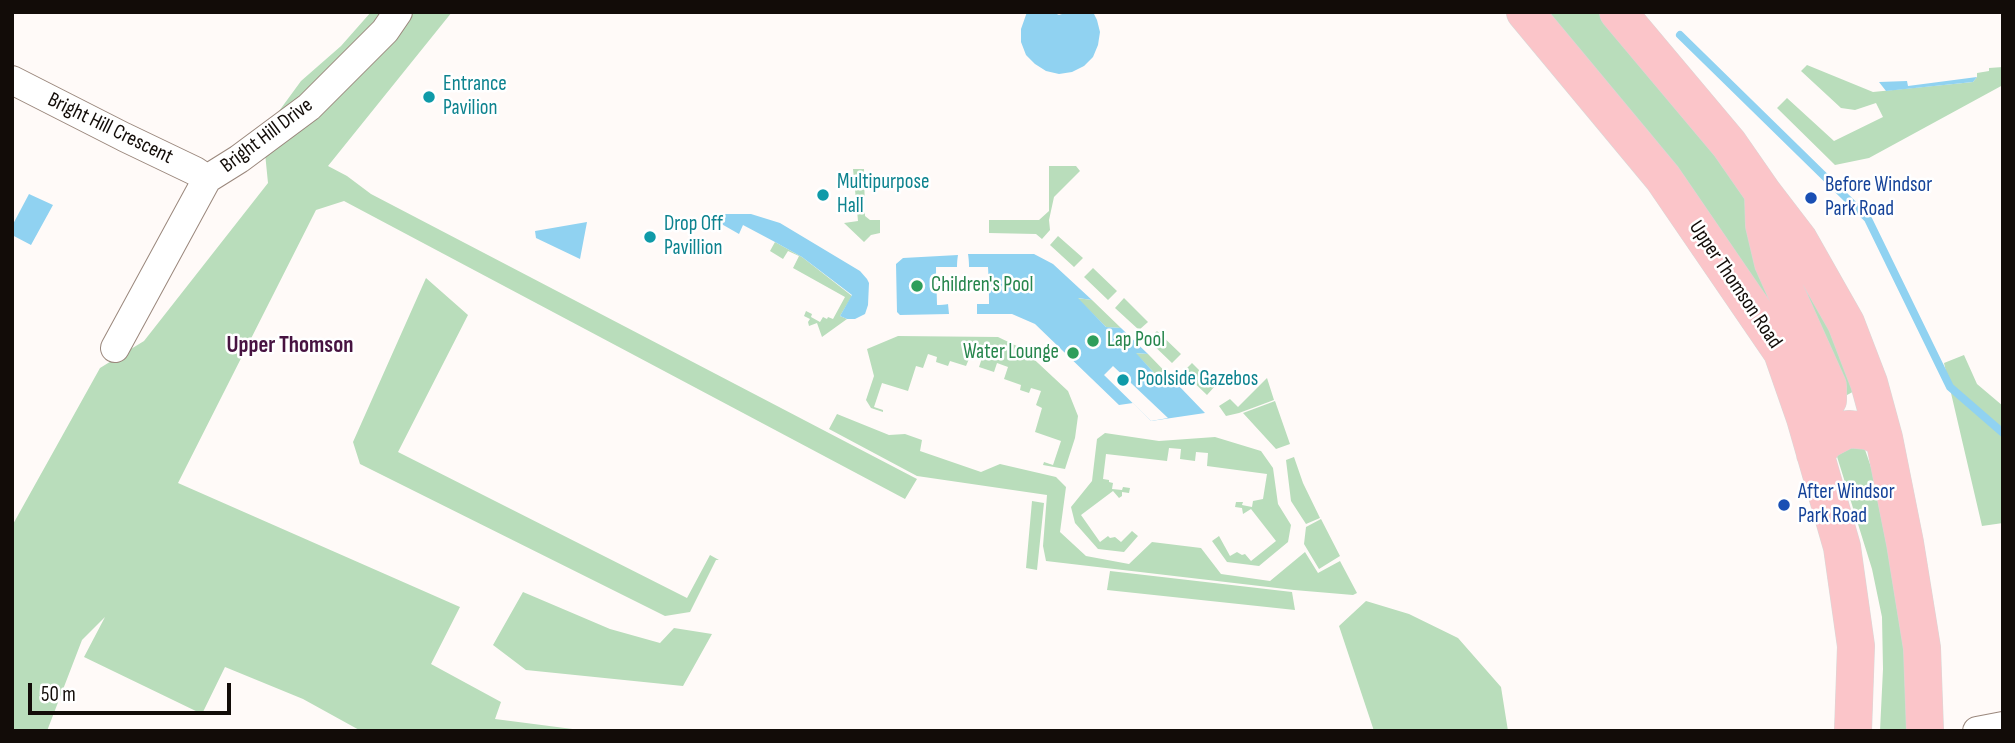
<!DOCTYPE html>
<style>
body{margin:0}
#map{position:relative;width:2015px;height:743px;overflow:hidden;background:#fffaf8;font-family:"Sofia Sans Condensed",sans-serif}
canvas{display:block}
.frame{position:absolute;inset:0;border:14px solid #120c08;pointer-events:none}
.scale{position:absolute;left:28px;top:683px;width:203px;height:32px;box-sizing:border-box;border:4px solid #120c08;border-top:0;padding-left:9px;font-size:21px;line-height:24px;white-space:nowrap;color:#120c08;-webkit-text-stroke:5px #fff;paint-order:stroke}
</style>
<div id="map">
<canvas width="2015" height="743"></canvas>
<div class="frame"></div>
<div class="scale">50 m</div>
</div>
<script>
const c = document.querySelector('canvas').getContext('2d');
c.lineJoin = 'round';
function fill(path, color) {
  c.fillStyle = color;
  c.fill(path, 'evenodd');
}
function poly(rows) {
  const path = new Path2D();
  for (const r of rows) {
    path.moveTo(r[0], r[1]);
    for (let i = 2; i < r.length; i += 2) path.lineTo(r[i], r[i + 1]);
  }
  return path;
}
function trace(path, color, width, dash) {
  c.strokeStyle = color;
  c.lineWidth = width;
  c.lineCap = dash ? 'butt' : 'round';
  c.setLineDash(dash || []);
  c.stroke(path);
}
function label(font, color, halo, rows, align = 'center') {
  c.font = font + ' "Sofia Sans Condensed",sans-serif';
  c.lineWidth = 5;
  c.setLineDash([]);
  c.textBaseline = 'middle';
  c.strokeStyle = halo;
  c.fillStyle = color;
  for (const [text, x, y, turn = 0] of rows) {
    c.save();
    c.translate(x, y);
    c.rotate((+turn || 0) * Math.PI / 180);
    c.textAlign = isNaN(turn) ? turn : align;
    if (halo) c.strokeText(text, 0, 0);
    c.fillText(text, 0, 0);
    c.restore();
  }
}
const green = poly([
 [371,12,452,12,328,166,347,176,371,194,917,479,905,499,344,201,316,210,178,483,460,607,431,664,501,702,495,719,588,731,361,731,303,699,225,667,202,714,84,657,105,617,82,640,47,731,12,731,12,526,100,368,144,341,268,183,263,133,301,81,341,46],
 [1525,12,1618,12,1729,144,1869,383,1805,418,1782,352],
 [1807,65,1873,92,1973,82,1977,77,1977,73,1989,71,1989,68,2003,67,2003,85,1869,158,1835,165,1777,108,1787,98,1834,141,1883,117,1876,103,1855,110,1841,108,1801,71],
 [1049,166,1076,166,1080,171,1054,197,1049,220,1050,230,1042,239,1036,234,989,233,989,220,1039,220,1049,211],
 [853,169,864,169,865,216,870,220,880,220,880,233,871,235,864,242,844,223,858,221],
 [1058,236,1083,258,1074,267,1050,245],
 [775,242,802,257,852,296,840,316,847,319,822,337,817,323,809,326,808,322,810,319,804,316,806,311,812,314,811,317,820,322,823,317,827,319,828,317,833,319,845,297,793,268,799,256,788,251,783,259,770,251],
 [1093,268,1117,291,1108,300,1084,277],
 [426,278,468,315,398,452,687,598,710,555,719,560,716,560,690,612,665,616,360,464,353,442],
 [1077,298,1092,300,1121,328,1106,327],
 [1124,298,1148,322,1139,330,1115,308],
 [1157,331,1181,354,1172,363,1148,340],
 [898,336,998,337,1023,349,1068,391,1078,416,1075,438,1065,469,1043,465,1044,462,1053,465,1061,441,1035,432,1042,408,1036,405,1041,391,1031,388,1029,393,1020,390,1021,385,1004,379,1008,367,997,363,994,372,979,367,982,358,971,354,966,366,950,361,948,366,936,362,937,357,928,354,923,368,916,366,908,391,882,383,874,407,883,410,883,412,871,408,866,400,874,376,867,349],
 [1135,353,1148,354,1179,386,1166,385],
 [1964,355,1977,384,2003,406,2003,523,1982,526,1944,363],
 [1192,363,1215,386,1207,395,1183,372],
 [1267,378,1274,400,1239,413,1226,416,1219,406,1230,399,1238,407],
 [1275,401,1290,444,1276,449,1243,413],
 [837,414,889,435,905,434,922,440,920,451,981,472,1000,464,1056,477,1066,487,1060,532,1086,556,1129,564,1152,542,1201,548,1221,574,1270,581,1305,552,1318,573,1340,561,1357,593,1353,595,1294,590,1046,561,1043,546,1047,495,917,476,829,429],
 [1105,433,1159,441,1215,437,1261,451,1273,468,1278,504,1291,525,1288,542,1259,566,1227,562,1212,541,1219,536,1230,556,1237,552,1242,555,1245,554,1251,561,1276,541,1251,509,1243,514,1242,508,1235,507,1236,502,1243,502,1242,505,1252,507,1253,501,1263,499,1267,474,1207,466,1208,453,1196,452,1195,461,1180,459,1181,449,1169,448,1167,461,1106,454,1103,479,1109,480,1109,482,1113,483,1112,489,1122,490,1123,487,1130,488,1129,493,1122,492,1122,496,1119,498,1113,491,1081,515,1100,542,1108,536,1110,538,1115,537,1121,542,1132,531,1138,536,1124,552,1098,549,1075,523,1071,507,1092,481,1097,439],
 [1862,441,1881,496,1908,653,1907,731,1880,731,1883,669,1882,617,1872,569,1834,447],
 [1294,457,1303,483,1320,518,1306,524,1291,501,1286,460],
 [1032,501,1044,503,1037,570,1026,568],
 [1321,519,1340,556,1319,569,1304,544,1306,527],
 [1110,571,1292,592,1295,610,1107,590],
 [523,592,610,629,660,643,674,628,712,634,683,686,526,670,493,645],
 [1366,601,1409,614,1458,638,1501,687,1508,731,1374,731,1339,626]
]);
const water = poly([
 [1027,12,1052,12,1059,15,1068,12,1093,12,1097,20,1100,32,1098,45,1093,57,1084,66,1072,72,1059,74,1046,71,1035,64,1026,55,1021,42,1021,29],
 [1977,77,1973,82,1886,91,1879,82,1907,81,1908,86],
 [29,194,53,205,31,245,12,235,12,226],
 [723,214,751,214,780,223,860,271,867,279,869,283,868,305,865,314,855,319,847,319,840,316,852,295,802,257,775,242,743,225,739,234,718,222],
 [587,222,580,259,536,238,535,231],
 [968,254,1034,254,1053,264,1092,300,1078,298,1106,327,1121,328,1148,354,1136,353,1165,385,1179,386,1205,413,1151,421,1133,403,1119,405,1035,324,1012,314,977,314,977,304,989,304,988,267,969,267],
 [958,255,957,267,936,267,938,305,949,304,949,314,900,315,897,312,896,264,903,258]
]);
const pier = poly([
 [968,254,969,267,988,267,989,304,977,304,977,314,973,314,974,302,985,301,984,270,966,269,965,255],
 [958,255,961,255,960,269,940,270,941,301,950,301,952,304,952,314,949,314,948,304,937,305,936,267,957,267],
 [1113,366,1168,418,1151,421,1104,375]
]);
const stream = poly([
 [1680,35,1868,219,1950,387,2003,433]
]);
const minor = poly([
 [12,80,124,137,195,171,207,179],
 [115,348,207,179,239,159,309,107,385,31,398,12],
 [1977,731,2003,726]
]);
const major = poly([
 [1525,12,1663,178,1782,352,1805,418,1842,547,1856,646,1853,731],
 [1618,12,1729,144,1763,193,1799,240,1846,323,1869,383,1884,438,1905,543,1922,648,1925,731],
 [1763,194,1764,225,1773,263,1828,386,1828,400,1816,412,1805,418],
 [1815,454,1827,440,1848,429,1868,431,1884,438]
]);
const markers = [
 [429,97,7,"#0f9aa8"],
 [823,195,7,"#0f9aa8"],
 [1811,198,7,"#1a4fb4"],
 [650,237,7,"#0f9aa8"],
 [917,286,7,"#2e9e5b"],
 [1093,341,7,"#2e9e5b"],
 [1073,353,7,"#2e9e5b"],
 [1123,380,7,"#0f9aa8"],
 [1784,505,7,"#1a4fb4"]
];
const cultureNames = [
 ["Entrance",443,85],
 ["Pavilion",443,109],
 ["Multipurpose",837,183],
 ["Hall",837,207],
 ["Drop Off",664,225],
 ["Pavillion",664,249],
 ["Poolside Gazebos",1137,380]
];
const streetNames = [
 ["Bright Hill Crescent",110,129,26],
 ["Bright Hill Drive",267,136,-37],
 ["Upper Thomson Road",1735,285,56]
];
const transitNames = [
 ["Before Windsor",1825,186],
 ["Park Road",1825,210],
 ["After Windsor",1798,493],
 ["Park Road",1798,517]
];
const leisureNames = [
 ["Children's Pool",931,286],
 ["Lap Pool",1107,341],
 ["Water Lounge",1059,353,"right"]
];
const neighbourhoodNames = [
 ["Upper Thomson",290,346]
];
fill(green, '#b9ddbb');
fill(water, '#90d2f1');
fill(pier, '#fffaf8');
trace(stream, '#90d2f1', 8);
trace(minor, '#9a877c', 30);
trace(major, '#d9d8d7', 38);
trace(minor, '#fff', 28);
trace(major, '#fbc5c9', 37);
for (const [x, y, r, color] of markers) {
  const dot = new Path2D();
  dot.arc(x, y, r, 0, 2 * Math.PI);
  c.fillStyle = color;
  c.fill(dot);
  trace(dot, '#fff', 2.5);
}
label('21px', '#0d838f', '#fff', cultureNames, 'left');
label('21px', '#120c08', '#fff', streetNames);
label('21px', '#164399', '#fff', transitNames, 'left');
label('21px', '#27864d', '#fff', leisureNames, 'left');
label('bold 23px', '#471341', '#fff', neighbourhoodNames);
</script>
